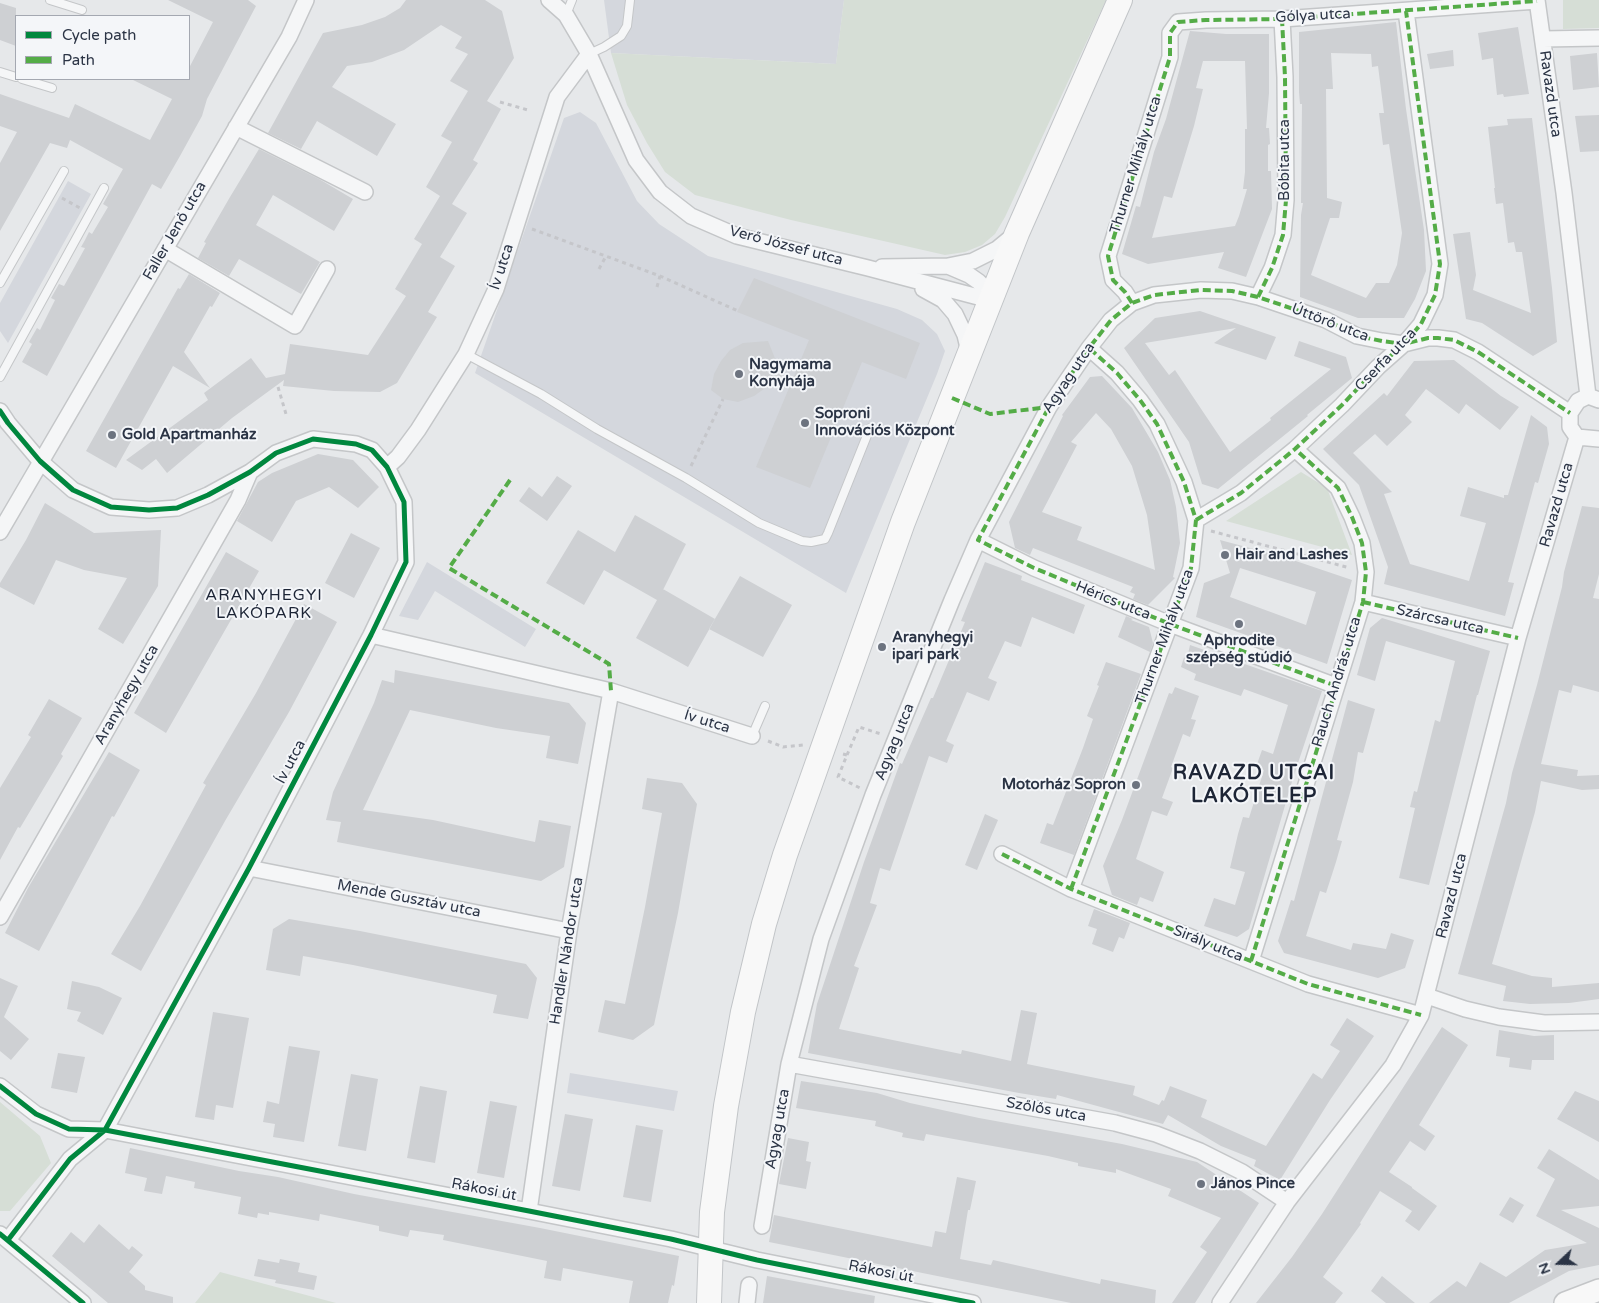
<!DOCTYPE html>
<meta charset="utf-8">
<style>
body{margin:0}
#map{position:relative;width:1599px;height:1303px;overflow:hidden;background:#e6e8ea;font-family:"Varela Round",sans-serif}
canvas{display:block}
.legend{position:absolute;left:15px;top:15px;width:175px;height:65px;box-sizing:border-box;background:#f4f6f9;border:1px solid #a4a8b1;margin:0;padding:6px 9px;list-style:none;font-size:15px;color:#2b3445}
.legend li{display:flex;align-items:center;gap:10px;height:25px}
.legend b{width:25px;border:1px solid #a4a8b1}
.north{position:absolute;left:1534px;top:1238px;width:50px;height:50px;-webkit-text-stroke:4px #f4f6f9;paint-order:stroke;rotate:249deg;font-size:14px;font-weight:700;line-height:20px;text-align:center;color:#2b3445}
.north::after{content:'';display:block;margin:auto;width:18px;height:22px;background:#2b3445;clip-path:polygon(50% 0,100% 100%,50% 72%,0 100%)}
</style>
<div id="map">
<canvas width="1599" height="1303"></canvas>
<ul class="legend">
<li><b style="height:6px;background:#00873e"></b>Cycle path</li>
<li><b style="height:6px;background:#54ac47"></b>Path</li>
</ul>
<div class="north">N</div>
</div>
<script>
const c = document.querySelector('canvas').getContext('2d');
c.lineJoin = 'round';
function fill(path, color) {
  c.fillStyle = color;
  c.fill(path, 'evenodd');
}
function poly(rows) {
  const path = new Path2D();
  for (const r of rows) {
    path.moveTo(r[0], r[1]);
    for (let i = 2; i < r.length; i += 2) path.lineTo(r[i], r[i + 1]);
  }
  return path;
}
function trace(path, color, width, dash) {
  c.strokeStyle = color;
  c.lineWidth = width;
  c.lineCap = dash ? 'butt' : 'round';
  c.setLineDash(dash || []);
  c.stroke(path);
}
function label(font, color, halo, rows, align = 'center') {
  c.font = font + ' "Varela Round",sans-serif';
  c.lineWidth = 4;
  c.setLineDash([]);
  c.textBaseline = 'middle';
  c.strokeStyle = halo;
  c.fillStyle = color;
  for (const [text, x, y, turn = 0] of rows) {
    c.save();
    c.translate(x, y);
    c.rotate((+turn || 0) * Math.PI / 180);
    c.textAlign = isNaN(turn) ? turn : align;
    if (halo) c.strokeText(text, 0, 0);
    c.fillText(text, 0, 0);
    c.restore();
  }
}
const built = poly([
 [604,0,844,0,836,64,611,53],
 [580,112,596,123,637,201,659,224,708,256,897,309,922,320,937,334,945,351,937,374,846,593,475,373,564,118],
 [68,181,91,194,8,343,0,331,0,303],
 [427,562,536,629,525,647,435,591,418,620,399,616],
 [570,1073,678,1091,674,1111,567,1093]
]);
const green = poly([
 [844,0,1106,0,1005,217,995,234,982,245,965,252,945,255,791,220,695,195,665,172,647,143,627,105,611,53,836,64],
 [1563,0,1599,0,1599,28,1563,29],
 [1301,472,1327,488,1352,555,1226,521],
 [0,1102,40,1136,51,1163,10,1211,0,1211],
 [220,1272,336,1303,195,1303]
]);
const building = poly([
 [168,0,248,0,256,6,207,99,202,116,180,156,161,189,152,184,47,376,22,362,32,344,29,342,37,328,40,330,55,300,51,298,59,284,64,286,85,248,81,247,85,240,89,232,92,234,108,207,103,204,123,169,70,140,67,148,50,143,0,231,0,163,17,132,0,126,0,94,69,118,75,104,150,140,172,99,131,79,189,79,189,68,213,22],
 [406,0,485,0,502,11,514,58,487,101,501,109,473,160,478,163,452,204,467,213,440,257,455,266,428,312,437,317,397,383,380,392,334,391,283,386,284,380,232,418,167,473,156,459,142,470,126,460,208,400,204,393,251,358,266,378,285,374,290,344,368,355,406,296,395,289,422,244,414,239,440,196,426,187,452,142,441,136,468,91,450,81,468,54,455,48,462,37,441,25,404,50,372,62,347,66,332,87,396,124,377,156,317,121,301,149,268,133,323,33,362,25,385,17,400,8],
 [0,3,16,8,16,46,0,40],
 [1396,22,1406,109,1424,230,1426,271,1415,299,1404,318,1358,318,1300,297,1301,215,1303,203,1301,203,1302,104,1300,104,1299,92,1299,32],
 [1331,53,1371,54,1372,67,1378,66,1384,113,1379,113,1383,145,1389,144,1402,233,1397,265,1389,283,1376,283,1366,298,1311,275,1330,218,1339,218,1342,202,1327,198,1326,89,1333,89],
 [1518,27,1529,94,1504,97,1503,94,1497,95,1493,58,1482,60,1478,33],
 [1190,31,1226,34,1269,34,1269,93,1266,128,1269,128,1270,144,1268,145,1268,171,1271,171,1272,209,1246,277,1218,268,1224,252,1148,264,1122,254,1136,206,1140,207,1154,152,1166,119],
 [1203,61,1245,61,1247,129,1245,129,1245,172,1243,189,1247,189,1239,216,1235,226,1152,238,1164,196,1172,198,1194,126,1203,89,1196,88],
 [1453,50,1454,66,1430,69,1427,54],
 [1597,53,1599,87,1573,90,1570,56],
 [1599,115,1599,151,1580,152,1575,116],
 [1532,118,1552,288,1557,342,1533,356,1482,323,1466,319,1453,234,1470,232,1476,275,1473,290,1531,313,1522,252,1516,252,1514,242,1508,243,1503,203,1496,204,1494,188,1495,188,1488,127,1508,125,1507,119],
 [259,149,319,179,353,199,334,231,273,195,256,225,320,262,301,294,239,259,229,276,198,258,206,243,204,242,230,197],
 [189,274,220,293,212,307,210,306,184,352,210,388,173,366,116,468,86,451,178,288,180,289],
 [754,278,920,343,906,379,862,362,810,488,756,467,809,340,737,312],
 [1200,311,1276,337,1266,360,1214,343,1236,328,1145,343,1169,375,1175,370,1230,452,1271,420,1270,418,1331,369,1294,356,1299,341,1346,357,1352,378,1307,415,1308,416,1218,489,1202,484,1189,442,1124,348,1155,318],
 [768,341,782,376,754,396,738,402,723,399,711,390,714,374,721,361,730,350,743,343],
 [1454,360,1501,396,1519,407,1500,430,1466,404,1459,414,1426,389,1405,415,1412,422,1387,446,1375,434,1353,453,1392,492,1384,494,1410,564,1469,581,1486,523,1460,516,1468,487,1504,498,1504,495,1508,495,1531,415,1547,427,1549,444,1538,483,1535,482,1508,582,1514,583,1505,616,1384,584,1388,567,1359,485,1323,449,1384,393,1387,396,1414,361],
 [1102,376,1132,408,1158,452,1170,480,1176,507,1180,543,1173,577,1175,578,1148,605,1133,599,1135,594,1130,592,1133,587,1033,548,1030,555,1015,548,1009,522,1063,416,1062,415,1090,377],
 [1096,413,1111,429,1132,466,1147,515,1155,570,1077,540,1082,527,1042,512,1077,445,1071,442],
 [318,454,353,460,379,487,358,508,329,487,296,501,272,542,237,521,258,482,272,473],
 [557,476,572,486,547,521,519,501,529,487,542,497],
 [45,503,94,533,161,530,158,586,123,644,98,629,127,578,84,570,56,560,34,605,0,587,0,583,26,540],
 [1582,506,1599,508,1599,574,1593,598,1599,599,1599,692,1573,685,1571,693,1559,690,1541,764,1578,770,1577,776,1599,775,1599,789,1582,790,1541,781,1535,812,1492,964,1532,976,1552,978,1552,987,1599,983,1599,999,1569,1003,1530,1004,1503,1001,1506,986,1458,974,1506,803,1512,773,1537,685,1562,587,1564,572],
 [635,515,686,544,663,590,663,589,715,619,688,667,636,638,657,600,604,570,584,605,546,583,578,530,615,552],
 [351,533,380,548,354,598,325,583],
 [1220,540,1284,557,1352,580,1327,664,1196,617,1204,583,1230,573],
 [1240,568,1316,592,1306,625,1230,597],
 [226,552,259,571,166,733,134,713],
 [985,562,1022,576,1021,580,1085,605,1074,634,1032,617,1021,647,1005,641,988,678,997,682,989,701,967,692,946,741,954,745,947,763,929,756,890,871,880,868,870,903,877,905,854,966,859,968,839,1029,961,1054,962,1050,1011,1061,1021,1010,1037,1013,1027,1064,1135,1086,1133,1095,1159,1105,1162,1100,1164,1101,1170,1086,1207,1100,1201,1117,1266,1146,1313,1073,1322,1079,1340,1051,1330,1045,1347,1018,1374,1036,1330,1100,1280,1180,1254,1166,1256,1160,1221,1146,1168,1115,1163,1124,1057,1095,1056,1099,1019,1093,808,1053,817,1004,864,862,900,763,902,764,931,698,933,698,965,622,961,621],
 [740,576,792,605,763,657,709,629],
 [304,604,337,622,289,712,225,821,141,971,111,954,140,906,206,785,203,783,256,693],
 [1126,616,1133,619,1131,620,1149,627,1153,643,1150,652,1118,637],
 [1382,618,1490,651,1478,695,1477,695,1429,885,1399,878,1415,808,1410,807,1414,791,1417,792,1435,720,1440,722,1455,661,1386,641,1375,681,1357,675,1370,628],
 [1190,645,1322,691,1293,778,1249,929,1237,937,1204,926,1214,898,1235,905,1245,872,1230,868,1238,834,1243,817,1249,818,1264,770,1256,767,1262,750,1273,754,1288,705,1244,689,1241,696,1194,680,1196,674,1181,667,1185,654,1188,654],
 [1106,662,1141,674,1074,855,1040,843,1047,823,1053,825,1083,748,1093,719,1087,716,1099,686,1097,685],
 [395,670,569,703,586,723,578,764,546,758,550,736,496,728,410,710,363,810,433,820,535,842,539,820,571,826,564,867,541,881,337,842,341,822,326,820,333,792,374,703,382,680,394,683],
 [1175,687,1199,696,1191,719,1196,720,1190,737,1183,734,1171,767,1173,768,1162,798,1173,802,1167,816,1152,811,1136,859,1164,872,1153,902,1140,897,1137,905,1112,895,1103,866,1122,820,1169,693,1172,694],
 [49,699,82,718,61,754,63,756,20,828,18,827,0,860,0,788,31,737,28,735],
 [1348,700,1375,709,1363,753,1358,752,1353,782,1337,840,1342,841,1336,862,1326,893,1320,891,1306,936,1351,950,1353,943,1386,949,1391,933,1414,940,1405,968,1378,978,1284,953,1278,941,1291,900,1294,901],
 [109,752,140,770,114,817,112,816,39,951,5,933,28,888],
 [647,778,682,783,697,804,678,913,654,1025,633,1040,598,1032,605,1000,625,1004,645,907,662,813,642,809],
 [985,814,998,820,977,870,965,865],
 [1094,909,1130,923,1124,939,1119,937,1113,952,1092,944,1097,929,1088,926],
 [289,919,360,931,526,964,537,978,528,1019,493,1013,497,995,353,965,303,956,300,976,266,970,273,929],
 [0,978,18,986,4,1017,29,1039,11,1060,0,1051],
 [72,981,99,987,122,998,103,1035,77,1021,81,1012,67,1009],
 [213,1012,249,1018,233,1108,216,1105,214,1120,195,1117],
 [1442,1027,1468,1045,1419,1125,1435,1136,1425,1151,1410,1141,1389,1172,1412,1187,1412,1188,1437,1206,1419,1231,1405,1221,1412,1211,1380,1191,1360,1223,1361,1224,1323,1277,1343,1293,1335,1303,1256,1303,1292,1257,1322,1214],
 [1499,1030,1534,1036,1554,1035,1554,1060,1532,1060,1531,1070,1509,1067,1510,1058,1496,1056],
 [289,1046,320,1051,304,1142,273,1137,275,1124,263,1122,267,1101,279,1104],
 [58,1053,85,1057,77,1093,51,1088],
 [351,1074,378,1079,366,1151,338,1146],
 [801,1081,877,1093,910,1103,979,1118,1122,1144,1197,1162,1259,1203,1195,1303,1172,1303,1207,1252,1200,1247,1221,1218,1168,1196,1171,1189,1116,1169,1116,1173,1078,1166,1078,1163,1048,1156,926,1134,924,1141,902,1137,903,1133,875,1126,876,1121,796,1108],
 [420,1086,447,1091,435,1163,407,1158],
 [1575,1091,1599,1101,1599,1142,1557,1119],
 [490,1101,517,1106,504,1178,477,1173],
 [565,1114,593,1119,580,1191,552,1186],
 [636,1125,663,1130,651,1202,623,1197],
 [788,1138,809,1142,806,1161,811,1162,806,1189,779,1184],
 [130,1148,239,1171,278,1177,354,1194,540,1228,679,1256,674,1286,672,1285,668,1303,629,1303,633,1281,563,1268,561,1281,544,1278,547,1261,443,1240,444,1235,410,1230,408,1237,379,1231,379,1226,320,1214,319,1221,269,1212,269,1215,258,1213,257,1218,238,1214,241,1197,194,1188,195,1182,166,1176,162,1194,144,1191,147,1178,125,1173],
 [1549,1149,1599,1180,1599,1206,1561,1210,1599,1228,1599,1265,1569,1271,1509,1303,1429,1303,1457,1281,1466,1287,1480,1262,1506,1277,1545,1250,1587,1243,1536,1216,1555,1179,1537,1168],
 [957,1177,976,1181,970,1210,968,1210,960,1259,991,1265,993,1260,1100,1284,1101,1279,1156,1290,1155,1303,1071,1303,769,1242,774,1215,932,1247,935,1231,946,1233],
 [1510,1197,1524,1205,1513,1223,1499,1215],
 [99,1224,129,1250,132,1246,143,1255,129,1272,145,1286,145,1290,173,1297,173,1303,108,1303,52,1256,71,1232,84,1243],
 [258,1259,279,1263,280,1259,300,1263,298,1272,317,1276,314,1290,275,1283,276,1280,254,1276],
 [767,1276,875,1296,874,1303,763,1303],
 [1382,1276,1415,1303,1386,1303,1371,1291]
]);
const path = poly([
 [500,102,528,110],
 [62,198,80,208],
 [532,229,660,276,738,311],
 [599,269,606,256],
 [657,287,660,276],
 [278,387,286,414],
 [691,466,723,399],
 [1211,531,1350,568],
 [768,741,783,747,803,745],
 [843,754,847,755,838,777,860,788],
 [847,755,859,727,881,734]
]);
const lane = poly([
 [50,0,82,10],
 [566,15,572,0],
 [589,54,604,47,621,36,627,26,630,0],
 [0,72,16,77],
 [22,79,52,88],
 [0,283,64,171],
 [466,354,541,394,597,429,686,478,759,523,802,541,811,542,825,539,828,533,870,428],
 [0,377,104,188],
 [752,736,765,706]
]);
const street = poly([
 [549,0,566,15,589,54,636,160,660,192,691,216,737,236,868,268,982,298,992,299,985,288,979,282,969,275,948,266],
 [1537,0,1564,193,1588,396],
 [1543,39,1599,38],
 [236,127,365,192],
 [165,249,295,326,327,269],
 [882,267,948,266,973,261,997,249,1014,235],
 [923,289,943,300,955,314,965,335,969,352],
 [1258,297,1272,268,1283,235,1286,200,1285,77,1282,19],
 [1132,303,1125,292,1113,280,1108,256,1170,57,1170,33,1178,22,1206,20,1282,19,1537,1],
 [0,411,8,423,40,461,73,490,111,507,149,510,177,508,208,495,250,472,276,453,313,439,356,444,372,450,387,467,404,502,406,562,371,635,249,868,105,1130,70,1159,8,1240],
 [1577,437,1599,439],
 [387,467,398,457,418,430,466,354,496,289,557,97,589,54],
 [1196,520,1241,493,1295,449,1342,405,1378,367,1404,344,1421,324,1435,295,1440,264,1406,11],
 [0,532,289,37,306,0],
 [978,540,1034,568,1170,624,1336,686],
 [1363,602,1518,638],
 [371,635,611,691,752,736],
 [1002,854,1071,889,1308,984,1421,1015],
 [249,868,569,931],
 [1071,889,1191,568,1196,520,1184,482,1157,424,1140,400,1117,373,1089,348],
 [0,917,238,500,250,472],
 [1251,961,1363,602,1366,572,1362,543,1352,517,1338,488,1295,449],
 [1427,996,1465,1009,1499,1017,1544,1023,1599,1022],
 [789,1064,1115,1123,1156,1134,1200,1151,1242,1172,1287,1202],
 [0,1086,36,1114,69,1129,105,1130,529,1211,671,1239,757,1260,973,1303],
 [529,1211,569,931,611,691],
 [762,1226,789,1064,821,939,873,795,952,600,978,540,1049,407,1089,348,1111,320,1132,303,1154,295,1201,290,1232,291,1258,297,1326,320,1357,336,1382,341,1404,344,1428,338,1438,338,1454,340,1478,352,1570,413],
 [0,1234,83,1303],
 [747,1303,749,1285],
 [1220,1303,1287,1202,1393,1065,1421,1015,1518,638,1577,437,1570,427,1570,413,1578,401,1588,396,1599,400]
]);
const secondary = poly([
 [1565,1303,1599,1290]
]);
const primary = poly([
 [709,1303,712,1212,726,1106,743,1012,764,924,785,855,903,522,1017,233,1120,0]
]);
const quiet = poly([
 [1258,297,1272,268,1283,235,1286,200,1285,77,1282,19],
 [1132,303,1125,292,1113,280,1108,256,1170,57,1170,33,1178,22,1206,20,1282,19,1537,1],
 [952,398,990,414,1049,407],
 [510,480,449,568,609,664,611,691],
 [1196,520,1241,493,1295,449,1342,405,1378,367,1404,344,1421,324,1435,295,1440,264,1406,11],
 [1363,602,1518,638],
 [1336,686,1170,624,1034,568,978,540,1049,407,1089,348,1111,320,1132,303,1154,295,1201,290,1232,291,1258,297,1326,320,1357,336,1382,341,1404,344,1428,338,1438,338,1454,340,1478,352,1570,413],
 [1002,854,1071,889,1308,984,1421,1015],
 [1071,889,1191,568,1196,520,1184,482,1157,424,1140,400,1117,373,1089,348],
 [1251,961,1363,602,1366,572,1362,543,1352,517,1338,488,1295,449]
]);
const cycleway = poly([
 [0,411,8,423,40,461,73,490,111,507,149,510,177,508,208,495,250,472,276,453,313,439,356,444,372,450,387,467,404,502,406,562,371,635,249,868,105,1130,70,1159,8,1240],
 [0,1086,36,1114,69,1129,105,1130,529,1211,671,1239,757,1260,973,1303],
 [0,1234,83,1303]
]);
const markers = [
 [739,374,5,"#6c737f"],
 [805,423,5,"#6c737f"],
 [112,435,5,"#6c737f"],
 [1225,555,5,"#6c737f"],
 [1239,624,5,"#6c737f"],
 [882,647,5,"#6c737f"],
 [1136,785,5,"#6c737f"],
 [1201,1184,5,"#6c737f"]
];
const streetNames = [
 ["Gólya utca",1313,16,-3],
 ["Ravazd utca",1550,94,82],
 ["Bóbita utca",1285,160,-90],
 ["Thurner Mihály utca",1136,165,-73],
 ["Faller Jenő utca",175,231,-60],
 ["Verő József utca",786,246,15],
 ["Ív utca",502,267,-72],
 ["Úttörő utca",1330,323,21],
 ["Cserfa utca",1386,360,-46],
 ["Agyag utca",1069,378,-56],
 ["Ravazd utca",1557,505,-74],
 ["Hérics utca",1113,601,22],
 ["Szárcsa utca",1440,620,13],
 ["Thurner Mihály utca",1165,637,-70],
 ["Rauch András utca",1337,682,-73],
 ["Aranyhegy utca",127,695,-60],
 ["Ív utca",707,722,17],
 ["Agyag utca",895,742,-68],
 ["Ív utca",291,762,-62],
 ["Ravazd utca",1452,896,-76],
 ["Mende Gusztáv utca",409,899,11],
 ["Sirály utca",1208,944,22],
 ["Handler Nándor utca",567,951,-81],
 ["Szőlős utca",1046,1110,10],
 ["Agyag utca",778,1129,-80],
 ["Rákosi út",484,1190,11],
 ["Rákosi út",881,1272,11]
];
const poiNames = [
 ["Nagymama",749,365],
 ["Konyhája",749,382],
 ["Soproni",815,414],
 ["Innovációs Központ",815,431],
 ["Gold Apartmanház",122,435],
 ["Hair and Lashes",1235,555],
 ["Aranyhegyi",892,638],
 ["ipari park",892,655],
 ["Aphrodite",1239,641,"center"],
 ["szépség stúdió",1239,658,"center"],
 ["Motorház Sopron",1126,785,"right"],
 ["János Pince",1211,1184]
];
const neighbourhoodNames = [
 ["ARANYHEGYI",264,596],
 ["LAKÓPARK",264,614]
];
const districtNames = [
 ["RAVAZD UTCAI",1254,774],
 ["LAKÓTELEP",1254,797]
];
fill(built, '#d4d7dd');
fill(green, '#d6ded6');
fill(building, '#ced0d3');
trace(lane, '#c4c6c8', 10);
trace(street, '#c4c6c8', 18);
trace(secondary, '#c4c6c8', 24);
trace(primary, '#c2c5c8', 26);
trace(path, '#c5c6ca', 3, [4, 4]);
trace(lane, '#f5f6f7', 8);
trace(street, '#f5f6f7', 15);
trace(secondary, '#f8f8f8', 21);
trace(primary, '#f8f8f8', 24);
trace(quiet, '#54ac47', 4, [8, 4]);
trace(cycleway, '#00873e', 5);
for (const [x, y, r, color] of markers) {
  const dot = new Path2D();
  dot.arc(x, y, r, 0, 2 * Math.PI);
  c.fillStyle = color;
  c.fill(dot);
  trace(dot, '#f4f6f9', 2);
}
label('15px', '#2b3445', '#f4f6f9', streetNames);
label('bold 15px', '#2b3445', '#f4f6f9', poiNames, 'left');
c.letterSpacing = '1px';
label('16px', '#1d2536', '#f4f6f9', neighbourhoodNames);
c.letterSpacing = '0px';
c.letterSpacing = '1px';
label('bold 20px', '#1d2536', '#f4f6f9', districtNames);
c.letterSpacing = '0px';
</script>
